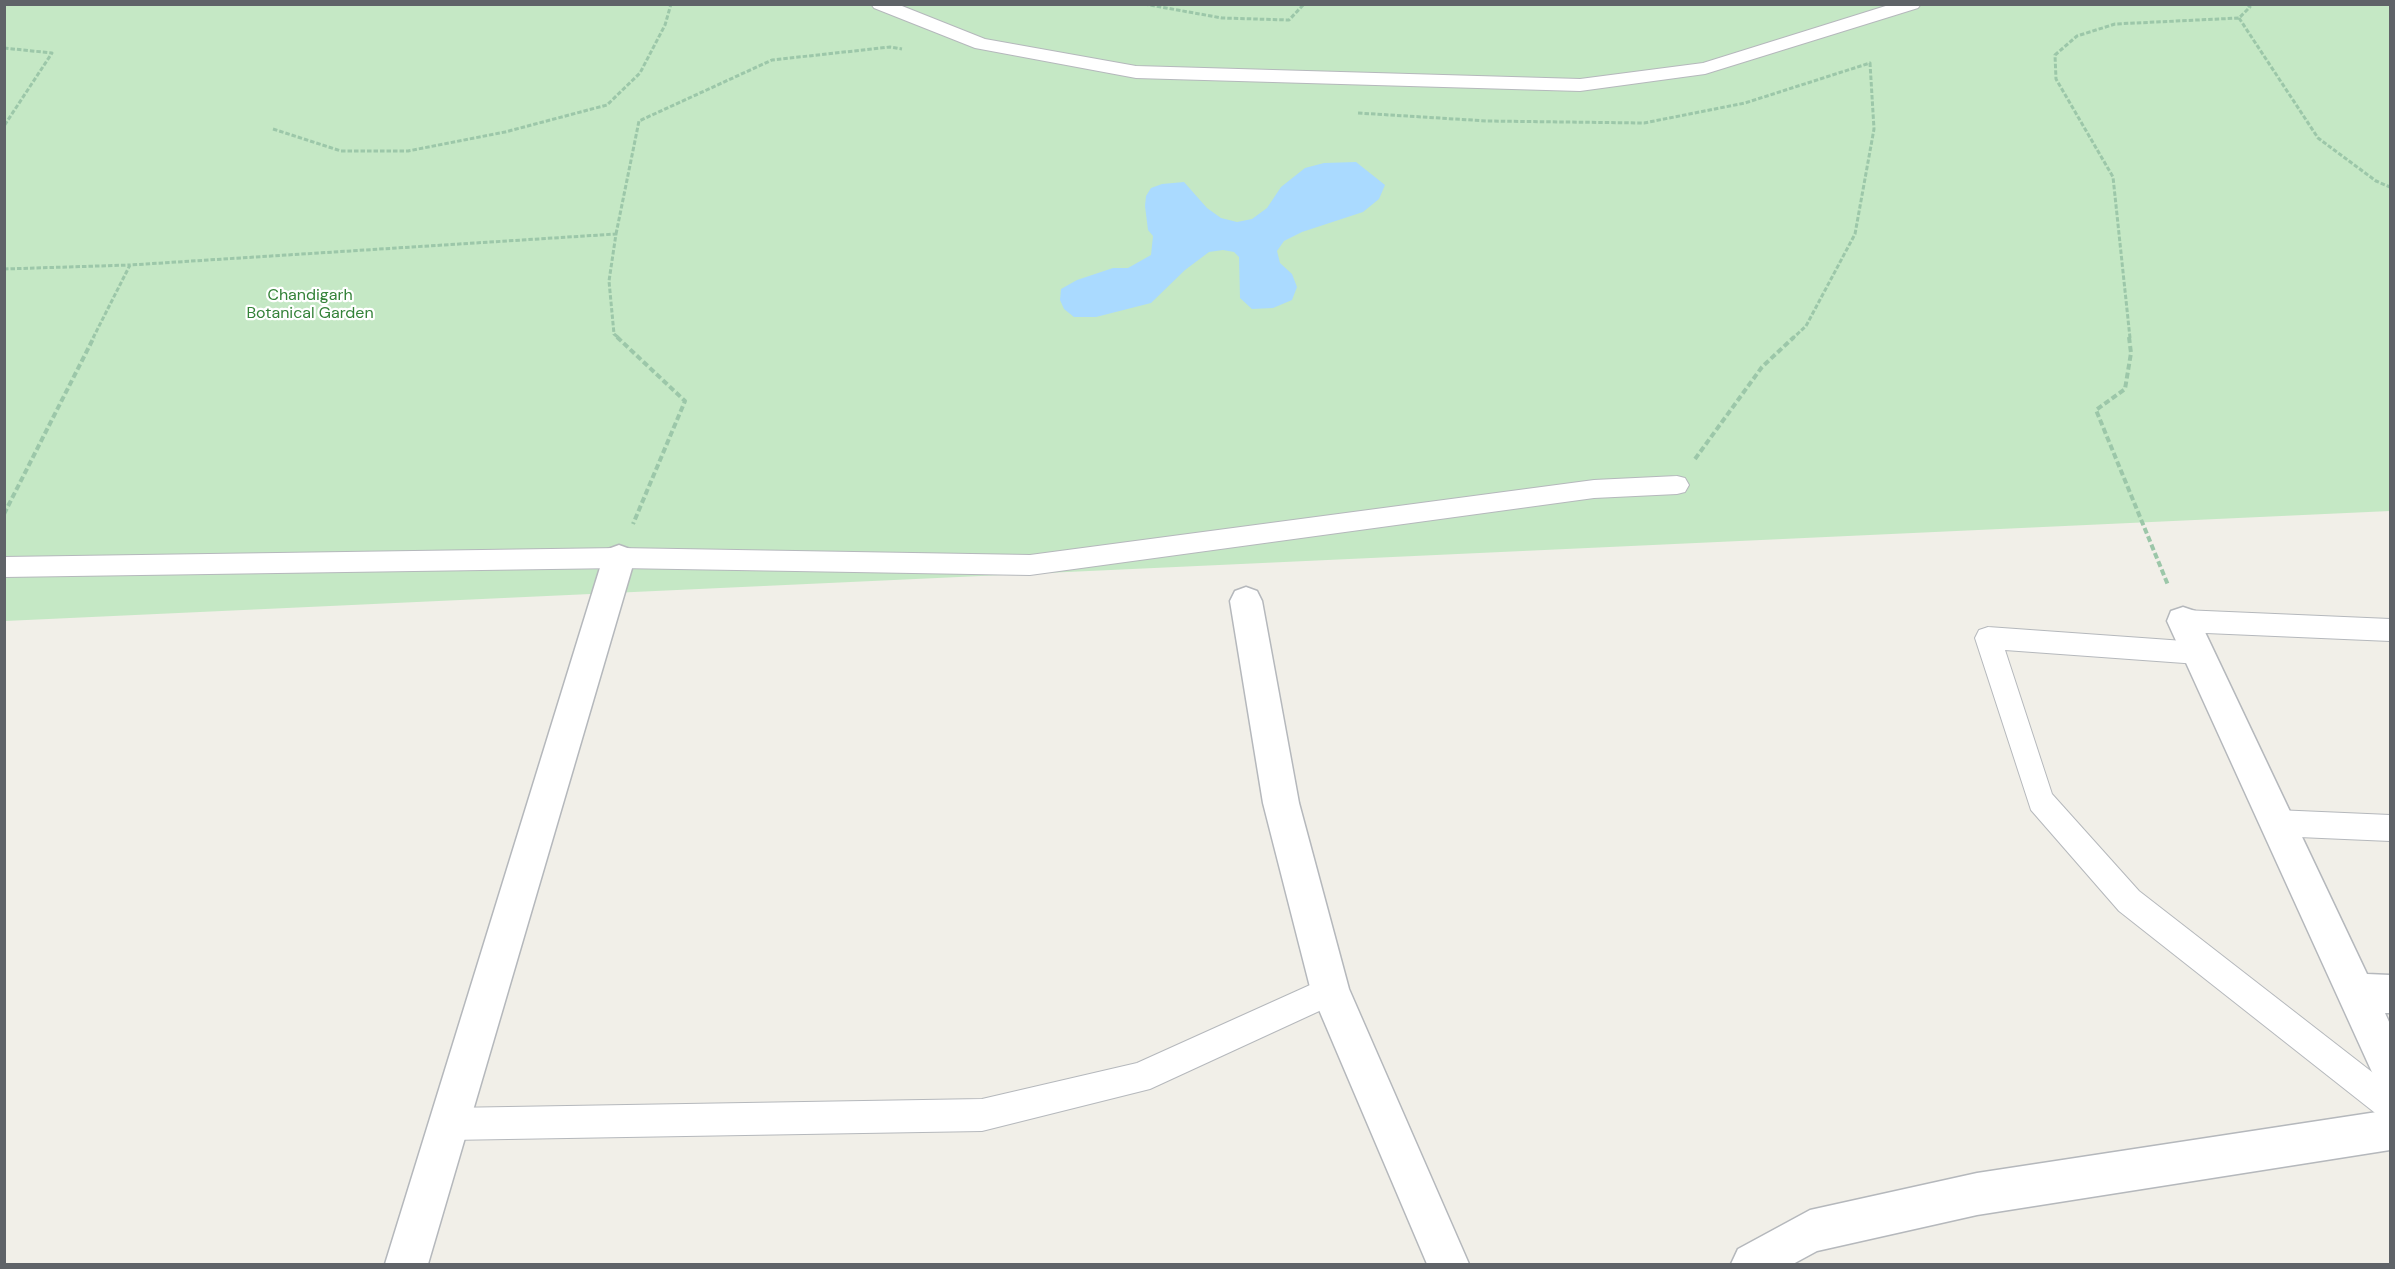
<!DOCTYPE html>
<style>
body{margin:0}
#map{position:relative;width:2395px;height:1269px;overflow:hidden;background:#f1efe8;font-family:"DM Sans",sans-serif}
canvas{display:block}
.frame{position:absolute;inset:0;border:6px solid #5f6368;pointer-events:none}
</style>
<div id="map">
<canvas width="2395" height="1269"></canvas>
<div class="frame"></div>
</div>
<script>
const c = document.querySelector('canvas').getContext('2d');
c.lineJoin = 'round';
function fill(path, color) {
  c.fillStyle = color;
  c.fill(path, 'evenodd');
}
function poly(rows) {
  const path = new Path2D();
  for (const r of rows) {
    path.moveTo(r[0], r[1]);
    for (let i = 2; i < r.length; i += 2) path.lineTo(r[i], r[i + 1]);
  }
  return path;
}
function trace(path, color, width, dash) {
  c.strokeStyle = color;
  c.lineWidth = width;
  c.lineCap = dash ? 'butt' : 'round';
  c.setLineDash(dash || []);
  c.stroke(path);
}
function label(font, color, halo, rows, align = 'center') {
  c.font = font + ' "DM Sans",sans-serif';
  c.lineWidth = 4.5;
  c.setLineDash([]);
  c.textBaseline = 'middle';
  c.strokeStyle = halo;
  c.fillStyle = color;
  for (const [text, x, y, turn = 0] of rows) {
    c.save();
    c.translate(x, y);
    c.rotate((+turn || 0) * Math.PI / 180);
    c.textAlign = isNaN(turn) ? turn : align;
    if (halo) c.strokeText(text, 0, 0);
    c.fillText(text, 0, 0);
    c.restore();
  }
}
const green = poly([
 [4,5,2390,5,2390,511,5,621]
]);
const water = poly([
 [1356,162,1385,185,1379,199,1363,212,1302,232,1284,241,1277,251,1280,263,1292,274,1297,287,1292,300,1273,308,1252,309,1240,298,1239,257,1234,252,1223,250,1209,252,1185,270,1151,303,1096,317,1074,317,1064,309,1060,300,1061,289,1077,280,1113,268,1128,268,1151,255,1153,236,1148,230,1145,206,1146,196,1151,188,1162,184,1184,182,1207,208,1221,218,1237,222,1252,219,1267,208,1281,187,1305,168,1324,163]
]);
const pathFar1 = poly([
 [1144,4,1222,18,1289,20,1304,4],
 [2239,18,2318,138,2376,181,2390,187],
 [4,48,52,53,4,126],
 [1358,113,1487,121,1644,123,1745,103,1870,63,1874,129,1855,234,1806,326,1793,338],
 [273,129,341,151,408,151,505,132,607,105,640,73,665,25,671,4],
 [616,234,639,121,772,60,890,47,902,49],
 [4,269,130,265],
 [93,338,130,265,616,234,609,281,614,334,619,338],
 [2130,338,2113,177,2056,79,2055,55,2077,36,2115,24,2239,18,2250,7,2247,4]
]);
const path = poly([
 [617,337,685,401,633,524],
 [2129,337,2131,353,2125,389,2096,410,2168,585],
 [1695,459,1762,367,1794,337],
 [4,514,94,337]
]);
const lane = poly([
 [871,4,897,4,985,39,1136,66,1580,79,1703,63,1892,4,1921,4,1918,8,1705,74,1580,91,1136,78,975,48,874,8,871,4],
 [1677,476,1685,478,1689,485,1685,492,1677,494,1594,498,1030,575,619,568,4,577,4,557,619,548,1030,555,1594,480,1677,476],
 [2183,610,2390,619,2390,641,2183,632,2174,629,2170,621,2174,613,2183,610],
 [1988,627,2198,642,2207,645,2211,653,2207,661,2198,664,2005,650,2052,794,2139,891,2390,1086,2390,1120,2379,1116,2119,911,2031,810,1975,638,1979,630,1988,627],
 [2276,810,2390,815,2390,841,2276,836,2266,832,2262,823,2266,814,2276,810],
 [1330,976,1341,981,1345,991,1341,1001,1150,1089,982,1131,449,1140,438,1135,433,1124,438,1113,449,1108,982,1099,1137,1063,1330,976]
]);
const street = poly([
 [619,545,630,549,635,558,428,1264,385,1264,603,558,608,549,619,545],
 [1246,587,1257,591,1262,601,1299,803,1349,989,1469,1264,1427,1264,1311,991,1263,803,1230,601,1235,591,1246,587],
 [2183,607,2195,611,2367,974,2390,975,2390,1013,2385,1013,2390,1024,2390,1087,2376,1081,2167,621,2171,611,2183,607],
 [2390,1110,2390,1150,1977,1215,1817,1251,1793,1264,1731,1264,1738,1249,1810,1210,1977,1173,2390,1110]
]);
const parkNames = [
 ["Chandigarh",310,296],
 ["Botanical Garden",310,314]
];
fill(green, '#c5e8c5');
fill(water, '#aadaff');
trace(lane, '#b5b8bc', 2);
trace(street, '#b5b8bc', 3);
trace(pathFar1, '#9cc7a9', 3, [4.5, 2]);
trace(path, '#9cc7a9', 4, [6, 3]);
fill(lane, '#fff');
fill(street, '#fff');
label('16px', '#348238', '#fff', parkNames);
</script>
